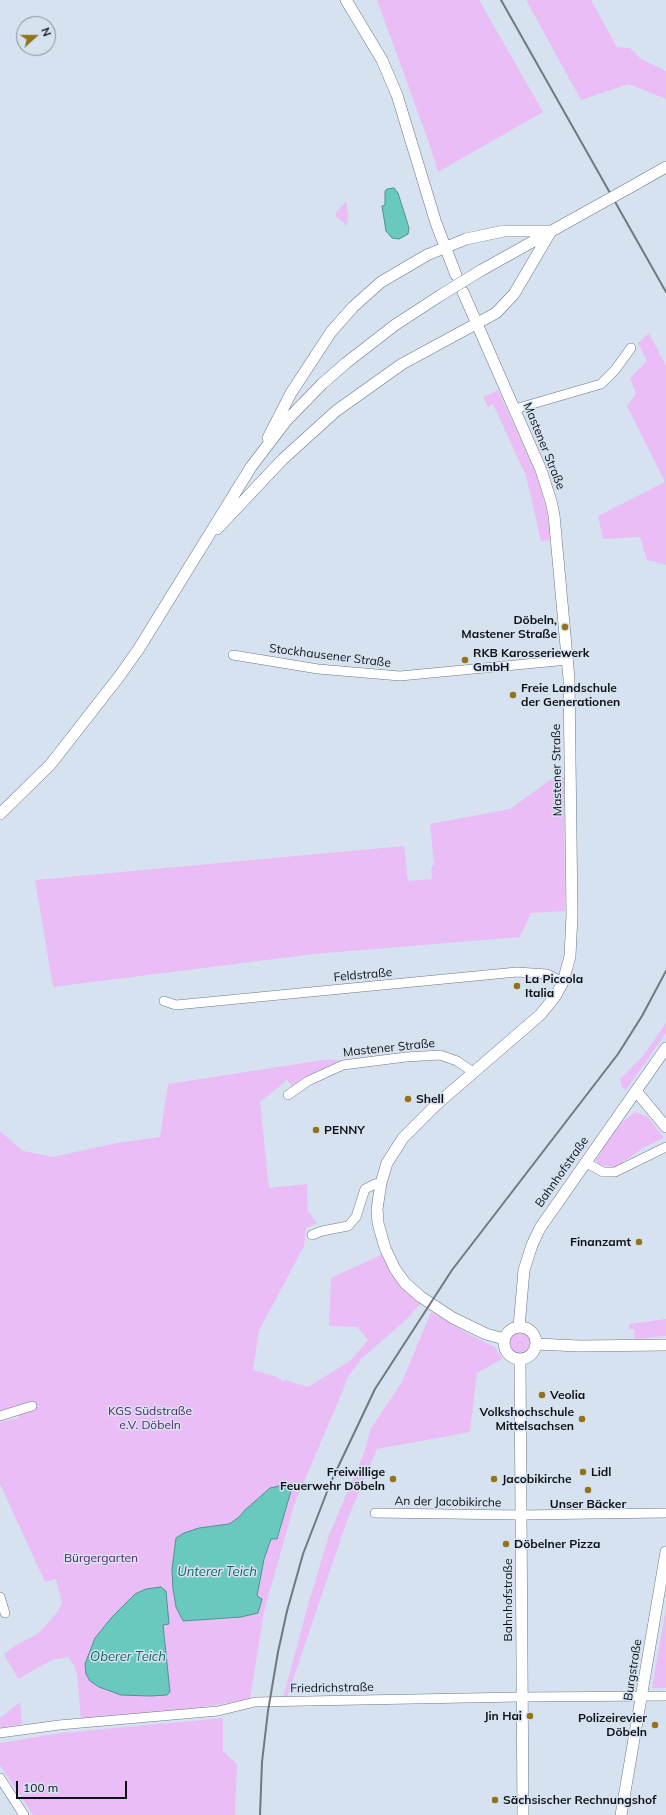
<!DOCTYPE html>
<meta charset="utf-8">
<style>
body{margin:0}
#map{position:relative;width:666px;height:1815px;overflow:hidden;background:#d6e2f0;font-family:Mulish,sans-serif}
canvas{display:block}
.north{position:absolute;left:16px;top:16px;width:40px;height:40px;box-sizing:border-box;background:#d6e2f0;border:1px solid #868e98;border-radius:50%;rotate:69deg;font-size:11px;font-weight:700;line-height:16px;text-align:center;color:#0d1115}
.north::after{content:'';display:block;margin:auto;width:14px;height:18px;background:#94721a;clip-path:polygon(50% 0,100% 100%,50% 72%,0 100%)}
.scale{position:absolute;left:16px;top:1781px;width:111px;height:18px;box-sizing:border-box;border:2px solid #0d1115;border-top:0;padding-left:5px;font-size:12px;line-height:14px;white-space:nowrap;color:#0d1115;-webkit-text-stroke:3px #d6e2f0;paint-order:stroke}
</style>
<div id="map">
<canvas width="666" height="1815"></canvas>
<div class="north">N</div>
<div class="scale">100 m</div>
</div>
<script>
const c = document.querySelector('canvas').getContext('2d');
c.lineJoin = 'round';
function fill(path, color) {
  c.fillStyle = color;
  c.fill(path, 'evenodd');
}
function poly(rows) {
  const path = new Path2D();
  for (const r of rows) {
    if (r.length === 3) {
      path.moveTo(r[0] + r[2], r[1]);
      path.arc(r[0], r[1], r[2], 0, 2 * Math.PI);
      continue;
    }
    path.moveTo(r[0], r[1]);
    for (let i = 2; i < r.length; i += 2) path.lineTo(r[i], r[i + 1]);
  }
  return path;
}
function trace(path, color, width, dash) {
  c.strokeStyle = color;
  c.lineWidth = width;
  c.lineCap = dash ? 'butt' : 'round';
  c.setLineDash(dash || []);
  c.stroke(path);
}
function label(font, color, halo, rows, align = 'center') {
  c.font = font + ' Mulish,sans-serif';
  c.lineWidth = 3;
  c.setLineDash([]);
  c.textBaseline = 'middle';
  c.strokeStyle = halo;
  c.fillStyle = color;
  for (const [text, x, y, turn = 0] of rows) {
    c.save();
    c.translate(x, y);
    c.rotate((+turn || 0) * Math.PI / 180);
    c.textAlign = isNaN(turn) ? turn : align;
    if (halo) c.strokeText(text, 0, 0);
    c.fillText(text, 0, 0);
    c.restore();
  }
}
const green = poly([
 [377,0,479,0,543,112,438,172,428,140],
 [526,0,591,0,617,47,630,48,641,59,666,71,666,99,629,84,581,100],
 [346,201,348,216,347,226,336,216,336,213],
 [649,333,666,366,666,565,647,560,640,537,603,539,598,516,665,482,627,406,636,394,630,378,647,361,638,343],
 [498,390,536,474,546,507,551,540,541,541,526,476,493,404,488,407,483,397],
 [564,777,565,911,531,913,520,937,314,954,53,987,35,880,404,846,408,881,432,879,431,868,434,865,430,824,510,809,550,780],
 [666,1023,666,1033,626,1090,622,1088,620,1079,643,1056],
 [323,1060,341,1060,307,1076,292,1086,287,1080,260,1102,269,1188,307,1184,308,1211,317,1223,306,1228,304,1246,259,1331,253,1370,277,1377,284,1382,285,1380,308,1387,350,1361,368,1340,357,1327,329,1326,331,1278,383,1254,410,1294,421,1303,407,1319,361,1359,348,1377,341,1395,294,1505,264,1612,250,1699,162,1714,81,1720,77,1674,74,1665,68,1657,52,1660,18,1679,4,1654,16,1645,39,1633,58,1611,62,1603,56,1579,45,1582,0,1484,0,1422,19,1418,12,1410,0,1412,0,1131,23,1151,53,1157,116,1143,160,1137,168,1084],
 [270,1488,282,1527,277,1539,271,1539,264,1559,257,1596,241,1617,183,1621,176,1607,173,1560,176,1538,184,1533,199,1528,229,1524,238,1518,245,1510],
 [161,1587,166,1591,169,1624,163,1624,170,1692,150,1696,121,1695,99,1687,90,1681,85,1669,95,1638,112,1617,140,1591],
 [635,1112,648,1117,664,1138,645,1147,615,1167,599,1165,596,1161,603,1147,622,1122],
 [431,1312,474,1337,495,1347,502,1359,477,1373,470,1432,377,1449,348,1518,287,1697,283,1698,308,1605,329,1535,364,1453,371,1428,402,1382],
 [666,1319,666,1336,635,1339,634,1329,629,1329,629,1324],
 [520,1343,10],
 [666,1608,666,1688,652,1688],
 [20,1702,22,1724,0,1728,0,1718],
 [223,1718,223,1751,237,1764,235,1815,33,1815,0,1765,0,1743,61,1733]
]);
const water = poly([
 [394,188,398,193,409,228,408,234,399,239,392,238,386,231,382,206,385,205,385,191,387,189,394,188],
 [284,1485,291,1491,277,1539,271,1539,264,1559,257,1596,262,1599,258,1613,241,1617,183,1621,176,1607,173,1589,172,1569,176,1538,184,1533,199,1528,229,1524,238,1518,245,1510,270,1488,284,1485],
 [161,1587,166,1591,169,1624,163,1625,170,1692,167,1695,150,1696,121,1695,99,1687,90,1681,86,1674,85,1664,95,1638,112,1617,135,1594,146,1589,161,1587]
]);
const minor = poly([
 [515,409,601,384,615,370,631,348],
 [233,655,318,669,400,676,568,660],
 [164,1001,176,1005,517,972,547,974,563,982],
 [288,1095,308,1081,343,1065,406,1057,440,1055,457,1061,473,1072],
 [585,1162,603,1172,615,1172,666,1147],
 [312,1235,322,1231,348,1226,356,1217,365,1189,375,1184,381,1183],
 [0,1416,32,1406],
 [375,1513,521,1515,666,1513],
 [0,1597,5,1613],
 [0,1733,59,1725,218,1711,255,1702,519,1697,666,1696],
 [0,1778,24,1815]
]);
const major = poly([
 [346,0,382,60,397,95,436,223,456,275],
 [636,184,666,167],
 [480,271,566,223],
 [463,292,541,470,551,501,554,515,569,679,572,915,570,956,563,982,556,995,541,1014,437,1104,403,1138,387,1163,381,1183,377,1209,378,1223,385,1248,395,1269,405,1283,421,1297,453,1318,486,1334,504,1339],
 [268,438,291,393,331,332,353,307,381,282,427,255,466,239,504,231,551,231],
 [217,529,283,459,336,411,402,364,496,313,514,294,551,231],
 [0,814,50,765,118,678,138,650,251,467,286,421,322,384,346,363,395,325,441,295],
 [636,1091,666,1127],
 [520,1343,16],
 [519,1327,524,1270,532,1245,540,1228,666,1048],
 [536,1344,580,1346,666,1345],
 [520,1360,523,1815],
 [621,1815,666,1552]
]);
const rail = poly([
 [501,0,666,292],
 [260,1815,262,1762,268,1711,278,1652,287,1611,303,1554,330,1484,375,1389,452,1270,618,1054,642,1016,666,971]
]);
const majorBridge = poly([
 [566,223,636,184],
 [441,295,480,271]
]);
const markers = [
 [565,627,4,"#94721a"],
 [465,660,4,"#94721a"],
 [513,695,4,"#94721a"],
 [517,986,4,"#94721a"],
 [408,1099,4,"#94721a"],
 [316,1130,4,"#94721a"],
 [639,1242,4,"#94721a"],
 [542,1395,4,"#94721a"],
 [582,1419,4,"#94721a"],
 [583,1472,4,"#94721a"],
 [393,1479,4,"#94721a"],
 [494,1479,4,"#94721a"],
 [588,1490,4,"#94721a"],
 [506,1544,4,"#94721a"],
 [530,1716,4,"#94721a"],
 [655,1725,4,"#94721a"],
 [495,1800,4,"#94721a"]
];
const streetNames = [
 ["Mastener Straße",544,446,68],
 ["Stockhausener Straße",330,656,7],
 ["Mastener Straße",557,770,-91],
 ["Feldstraße",363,975,-5],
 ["Mastener Straße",389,1048,-6],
 ["Bahnhofstraße",562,1172,-55],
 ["An der Jacobikirche",448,1502,1],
 ["Bahnhofstraße",508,1600,-90],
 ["Burgstraße",633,1670,-81],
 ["Friedrichstraße",332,1688,-1]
];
const poiNames = [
 ["Döbeln,",557,620,"right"],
 ["Mastener Straße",557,634,"right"],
 ["RKB Karosseriewerk",473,653],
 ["GmbH",473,667],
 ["Freie Landschule",521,688],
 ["der Generationen",521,702],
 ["La Piccola",525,979],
 ["Italia",525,993],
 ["Shell",416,1099],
 ["PENNY",324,1130],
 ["Finanzamt",631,1242,"right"],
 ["Veolia",550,1395],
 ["Volkshochschule",574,1412,"right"],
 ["Mittelsachsen",574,1426,"right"],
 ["Freiwillige",385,1472,"right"],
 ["Feuerwehr Döbeln",385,1486,"right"],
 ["Lidl",591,1472],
 ["Jacobikirche",502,1479],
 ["Unser Bäcker",588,1504,"center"],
 ["Döbelner Pizza",514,1544],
 ["Jin Hai",522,1716,"right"],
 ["Polizeirevier",647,1718,"right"],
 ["Döbeln",647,1732,"right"],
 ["Sächsischer Rechnungshof",503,1800]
];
const parkNames = [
 ["KGS Südstraße",150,1411],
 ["e.V. Döbeln",150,1425],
 ["Bürgergarten",101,1558]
];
const waterNames = [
 ["Unterer Teich",217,1572],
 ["Oberer Teich",128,1657]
];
fill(green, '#ebbdf6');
fill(water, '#6ac9bf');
trace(water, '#4e928c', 1);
trace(minor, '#6d7784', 10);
trace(major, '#6d7784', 12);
trace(minor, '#fff', 9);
trace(major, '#fff', 11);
trace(rail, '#707881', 2);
trace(majorBridge, '#6d7784', 12, []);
trace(majorBridge, '#fff', 11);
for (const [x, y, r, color] of markers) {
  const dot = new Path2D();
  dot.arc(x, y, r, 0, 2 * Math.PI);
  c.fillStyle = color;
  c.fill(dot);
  trace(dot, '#d6e2f0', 1.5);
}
label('12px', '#0d1115', '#d6e2f0', streetNames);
label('bold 12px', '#0d1115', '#d6e2f0', poiNames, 'left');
label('12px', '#5b2467', '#d6e2f0', parkNames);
label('italic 13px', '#13635c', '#d6e2f0', waterNames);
</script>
